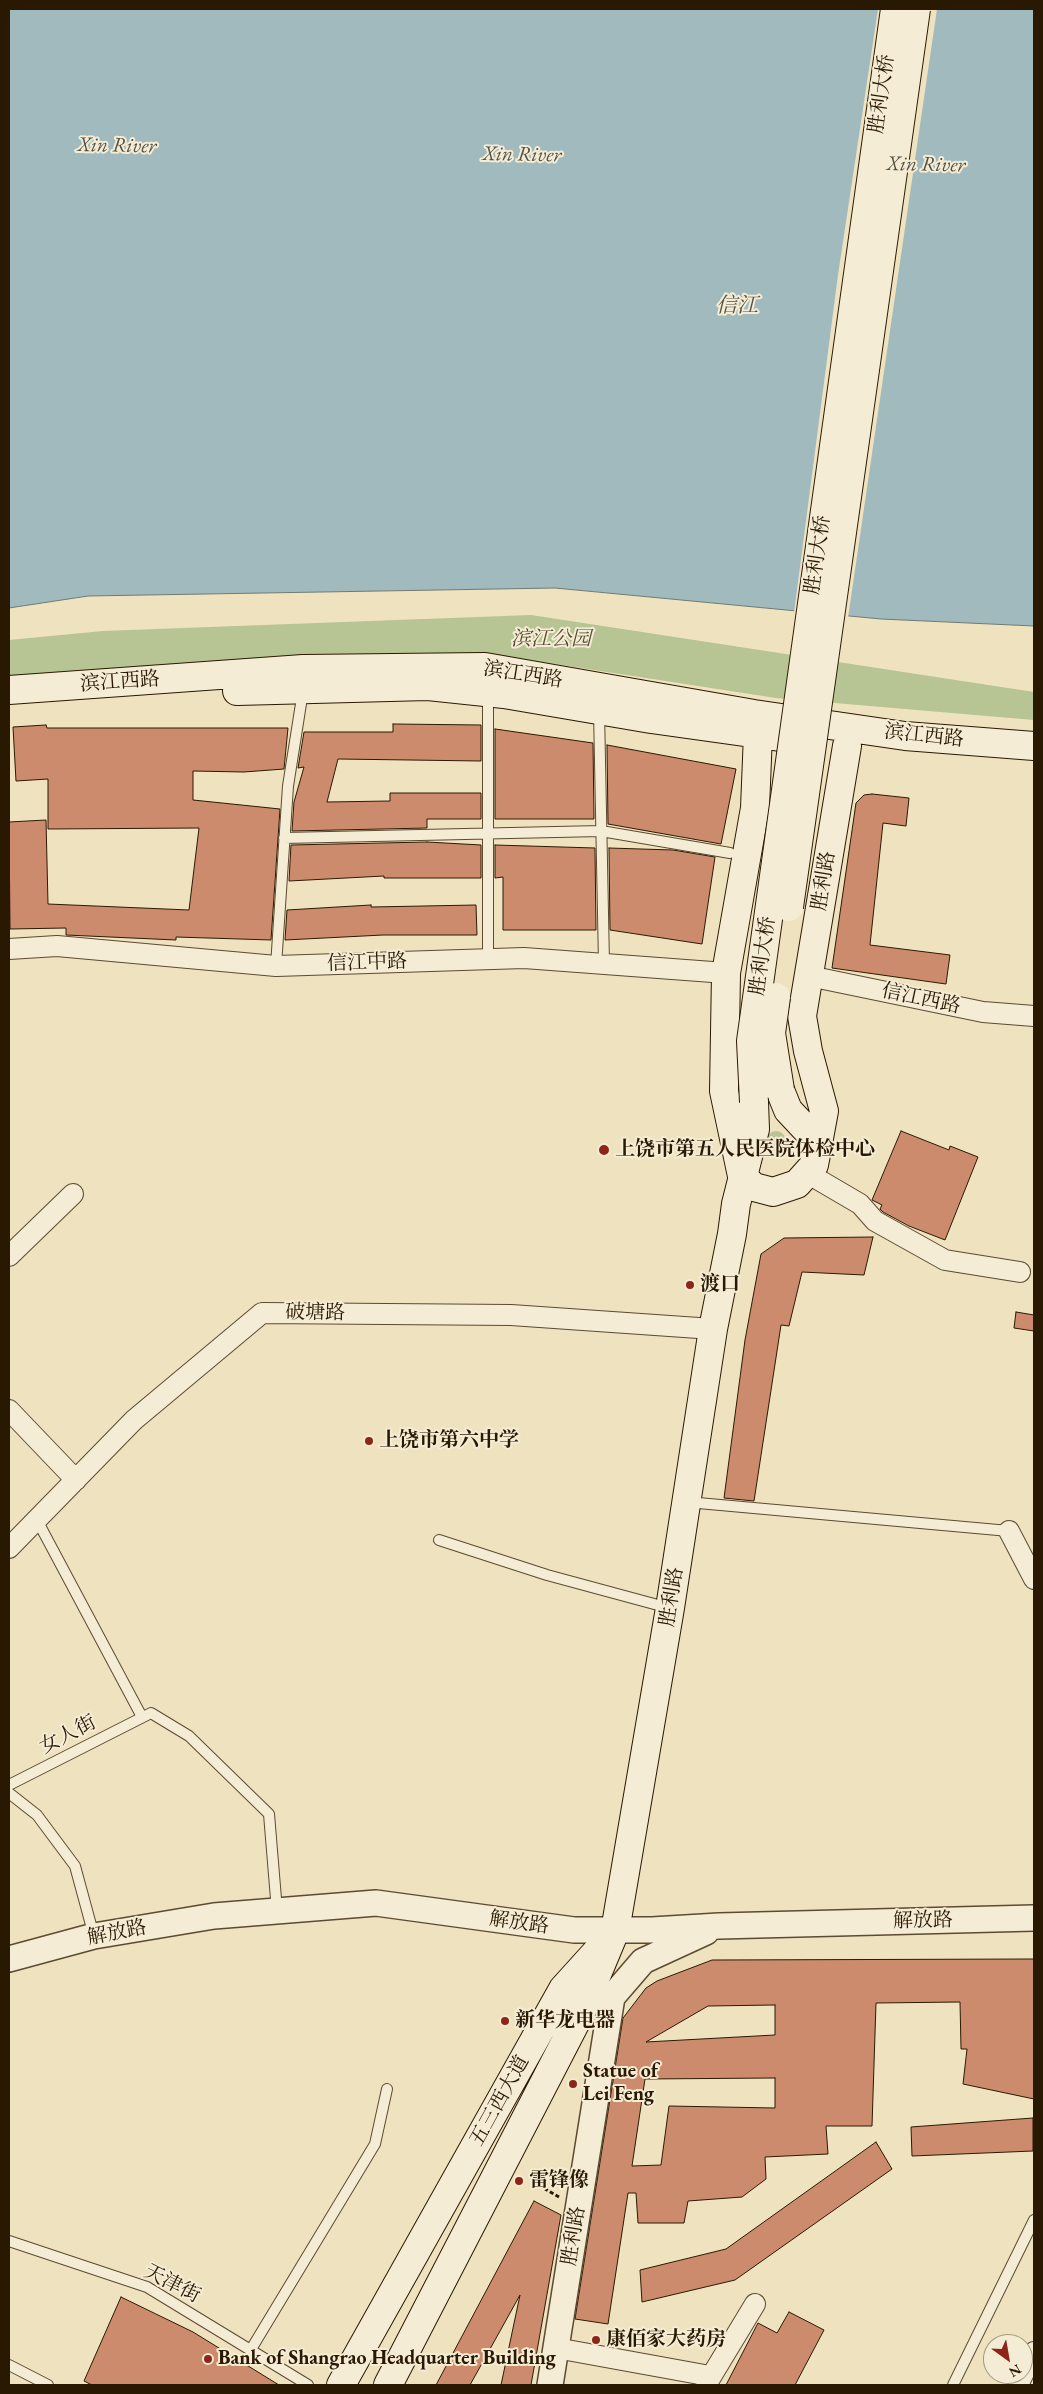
<!DOCTYPE html>
<meta charset="utf-8">
<style>
body{margin:0}
#map{position:relative;width:1043px;height:2394px;overflow:hidden;background:#efe2bf;font-family:"EB Garamond",serif}
canvas{display:block}
.frame{position:absolute;inset:0;border:10px solid #2a1902;pointer-events:none}
.north{position:absolute;left:983px;top:2334px;width:50px;height:50px;box-sizing:border-box;background:#f5ecd5;border:1px solid #a49881;border-radius:50%;rotate:148deg;font-size:14px;font-weight:700;line-height:20px;text-align:center;color:#2a1902}
.north::after{content:'';display:block;margin:auto;width:18px;height:22px;background:#8f2418;clip-path:polygon(50% 0,100% 100%,50% 72%,0 100%)}
</style>
<div id="map">
<canvas width="1043" height="2394"></canvas>
<div class="frame"></div>
<div class="north">N</div>
</div>
<script>
const c = document.querySelector('canvas').getContext('2d');
c.lineJoin = 'round';
function fill(path, color) {
  c.fillStyle = color;
  c.fill(path, 'evenodd');
}
function poly(rows) {
  const path = new Path2D();
  for (const r of rows) {
    if (r.length === 3) {
      path.moveTo(r[0] + r[2], r[1]);
      path.arc(r[0], r[1], r[2], 0, 2 * Math.PI);
      continue;
    }
    path.moveTo(r[0], r[1]);
    for (let i = 2; i < r.length; i += 2) path.lineTo(r[i], r[i + 1]);
  }
  return path;
}
function trace(path, color, width, dash) {
  c.strokeStyle = color;
  c.lineWidth = width;
  c.lineCap = dash ? 'butt' : 'round';
  c.setLineDash(dash || []);
  c.stroke(path);
}
function label(font, color, halo, rows, align = 'center') {
  c.font = font + ' "EB Garamond","Noto Serif SC",serif';
  c.lineWidth = 4;
  c.setLineDash([]);
  c.textBaseline = 'middle';
  c.strokeStyle = halo;
  c.fillStyle = color;
  for (const [text, x, y, turn = 0] of rows) {
    c.save();
    c.translate(x, y);
    c.rotate((+turn || 0) * Math.PI / 180);
    c.textAlign = isNaN(turn) ? turn : align;
    if (halo) c.strokeText(text, 0, 0);
    c.fillText(text, 0, 0);
    c.restore();
  }
}
const green = poly([
 [531,615,1034,692,1034,720,776,698,516,658,318,654,9,677,9,640,103,631],
 [776,1141,10]
]);
const water = poly([
 [9,9,1034,9,1034,626,881,619,555,588,88,596,9,608,9,9]
]);
const pier = poly([
 [878,9,937,9,848,618,794,613,838,275]
]);
const building = poly([
 [393,724,481,725,481,761,338,759,327,802,390,801,390,793,481,793,481,819,427,819,427,828,292,831,294,802,304,767,298,768,304,732,393,732,393,724],
 [46,725,47,728,288,728,284,769,244,772,193,771,193,800,280,809,271,940,176,937,176,940,66,935,66,928,10,929,9,822,46,820,48,904,189,910,199,828,48,829,48,779,16,781,13,727,46,725],
 [495,729,593,743,594,819,495,819,495,729],
 [607,745,736,769,721,844,608,824,607,745],
 [872,794,909,798,906,826,883,823,870,945,950,955,946,984,832,968,856,803,864,795,872,794],
 [427,842,481,845,481,878,384,878,384,876,289,881,291,845,427,842],
 [495,845,595,848,596,930,503,930,503,877,495,878,495,845],
 [609,848,673,850,715,857,702,944,610,930,609,848],
 [371,905,371,907,476,905,477,935,383,935,285,940,287,910,371,905],
 [901,1131,949,1150,950,1146,978,1157,945,1240,909,1226,883,1212,880,1209,882,1205,872,1200,901,1131],
 [873,1237,864,1275,802,1272,789,1326,781,1325,754,1501,724,1498,745,1340,761,1254,784,1238,873,1237],
 [1016,1312,1034,1315,1034,1331,1014,1328,1016,1312],
 [1034,1959,1034,2099,963,2084,967,2049,961,2049,960,2002,876,2003,872,2126,826,2126,828,2154,765,2157,766,2179,742,2197,688,2201,684,2223,638,2223,636,2193,628,2193,608,2324,575,2319,623,2018,646,1988,657,1981,712,1960,1034,1959],
 [775,2005,775,2035,646,2042,708,2006,775,2005],
 [775,2078,775,2108,669,2106,661,2165,632,2166,645,2079,775,2078],
 [1033,2118,1033,2151,912,2156,911,2127,1033,2118],
 [876,2142,892,2169,735,2280,642,2302,640,2270,726,2249,876,2142],
 [534,2201,561,2215,531,2385,501,2385,520,2295,470,2385,436,2385,534,2201],
 [121,2297,193,2332,279,2385,92,2385,84,2381,121,2297],
 [789,2312,824,2330,795,2385,726,2385,758,2323,777,2333,789,2312]
]);
const path = poly([
 [533,2182,559,2197]
]);
const service = poly([
 [488,693,488,960],
 [599,710,604,964],
 [284,838,601,831,730,853],
 [276,966,288,786,303,691],
 [687,1502,1009,1531],
 [37,1520,142,1717],
 [439,1540,547,1575,669,1608],
 [9,1785,151,1713,189,1736,269,1814,277,1911],
 [9,1793,37,1815,75,1866,94,1936],
 [9,2241,147,2287,308,2385],
 [250,2351,375,2144,387,2089],
 [9,2365,48,2385],
 [953,2385,1034,2220]
]);
const minor = poly([
 [9,949,57,946,276,966,524,958,726,973],
 [809,976,983,1012,1034,1016],
 [807,1173,860,1204,875,1221,945,1260,1020,1272],
 [9,1256,73,1194],
 [9,1410,76,1480],
 [1009,1531,1034,1579],
 [9,1548,134,1420,262,1313,511,1315,713,1329],
 [556,2348,710,2376],
 [706,2385,755,2304],
 [1018,2385,1034,2352]
]);
const tertiary = poly([
 [9,1959,94,1936,214,1916,376,1903,574,1930,652,1930,719,1926,1034,1918],
 [550,2385,612,1997,643,1961,706,1932]
]);
const secondary = poly([
 [9,690,303,669,485,667,754,714,905,736,1034,746],
 [237,691,428,686,504,694,651,719,780,737],
 [758,734,755,808,726,973,724,1091,742,1176,754,1187,773,1192,797,1184,814,1165,824,1111,808,1051,802,1016,847,746],
 [780,1090,788,1110,817,1141],
 [341,2385,563,1989,601,1947],
 [388,2385,583,2008,615,1931,670,1608,713,1329,732,1234,736,1204,755,1129,754,1102]
]);
const secondaryBridge = poly([
 [789,907,916,9],
 [776,997,771,1033,780,1090],
 [754,1102,751,1041,895,9]
]);
const markers = [
 [604,1150,6,"#8f2418"],
 [690,1285,5,"#8f2418"],
 [369,1441,5,"#8f2418"],
 [505,2021,5,"#8f2418"],
 [573,2084,5,"#8f2418"],
 [519,2181,5,"#8f2418"],
 [596,2340,5,"#8f2418"],
 [208,2359,5,"#8f2418"]
];
const streetNames = [
 ["胜利大桥",882,94,-82],
 ["胜利大桥",818,555,-82],
 ["滨江西路",523,675,9],
 ["滨江西路",120,682,-4],
 ["滨江西路",924,736,6],
 ["胜利路",824,881,-81],
 ["胜利大桥",763,956,-82],
 ["信江中路",367,963,-2],
 ["信江西路",921,999,12],
 ["破塘路",315,1313,1],
 ["胜利路",672,1597,-81],
 ["女人街",68,1735,-27],
 ["解放路",923,1921,-1],
 ["解放路",519,1923,8],
 ["解放路",117,1933,-11],
 ["五三西大道",500,2101,-61],
 ["胜利路",574,2236,-81],
 ["天津街",172,2284,27]
];
const parkNames = [
 ["滨江公园",551,640]
];
const poiNames = [
 ["上饶市第五人民医院体检中心",615,1150],
 ["渡口",700,1285],
 ["上饶市第六中学",379,1441],
 ["新华龙电器",515,2021],
 ["Statue of",583,2072],
 ["Lei Feng",583,2095],
 ["雷锋像",529,2181],
 ["康佰家大药房",606,2340],
 ["Bank of Shangrao Headquarter Building",218,2359]
];
const waterNames = [
 ["Xin River",117,146,1],
 ["Xin River",522,155,1],
 ["Xin River",926,165,1],
 ["信江",737,306]
];
fill(green, '#b7c494');
fill(water, '#a0babe');
trace(water, '#717a73', 1);
fill(pier, '#efe2bf');
fill(building, '#cd8b6d');
trace(building, '#2a1902', 1);
trace(service, '#5b4b31', 12);
trace(minor, '#5b4b31', 22);
trace(tertiary, '#5b4b31', 28);
trace(secondary, '#2a1902', 30);
trace(path, '#2a1902', 3, [4, 2.5]);
trace(service, '#f5ecd5', 10);
trace(minor, '#f5ecd5', 20);
trace(tertiary, '#f5ecd5', 25);
trace(secondary, '#f5ecd5', 28);
trace(secondaryBridge, '#2a1902', 30, []);
trace(secondaryBridge, '#f5ecd5', 28);
for (const [x, y, r, color] of markers) {
  const dot = new Path2D();
  dot.arc(x, y, r, 0, 2 * Math.PI);
  c.fillStyle = color;
  c.fill(dot);
  trace(dot, '#f5ecd5', 2);
}
label('20px', '#2a1902', '#f5ecd5', streetNames);
label('italic 20px', '#544c2e', '#f5ecd5', parkNames);
label('bold 20px', '#2a1902', '#f5ecd5', poiNames, 'left');
label('italic 21px', '#535144', '#f5ecd5', waterNames);
</script>
